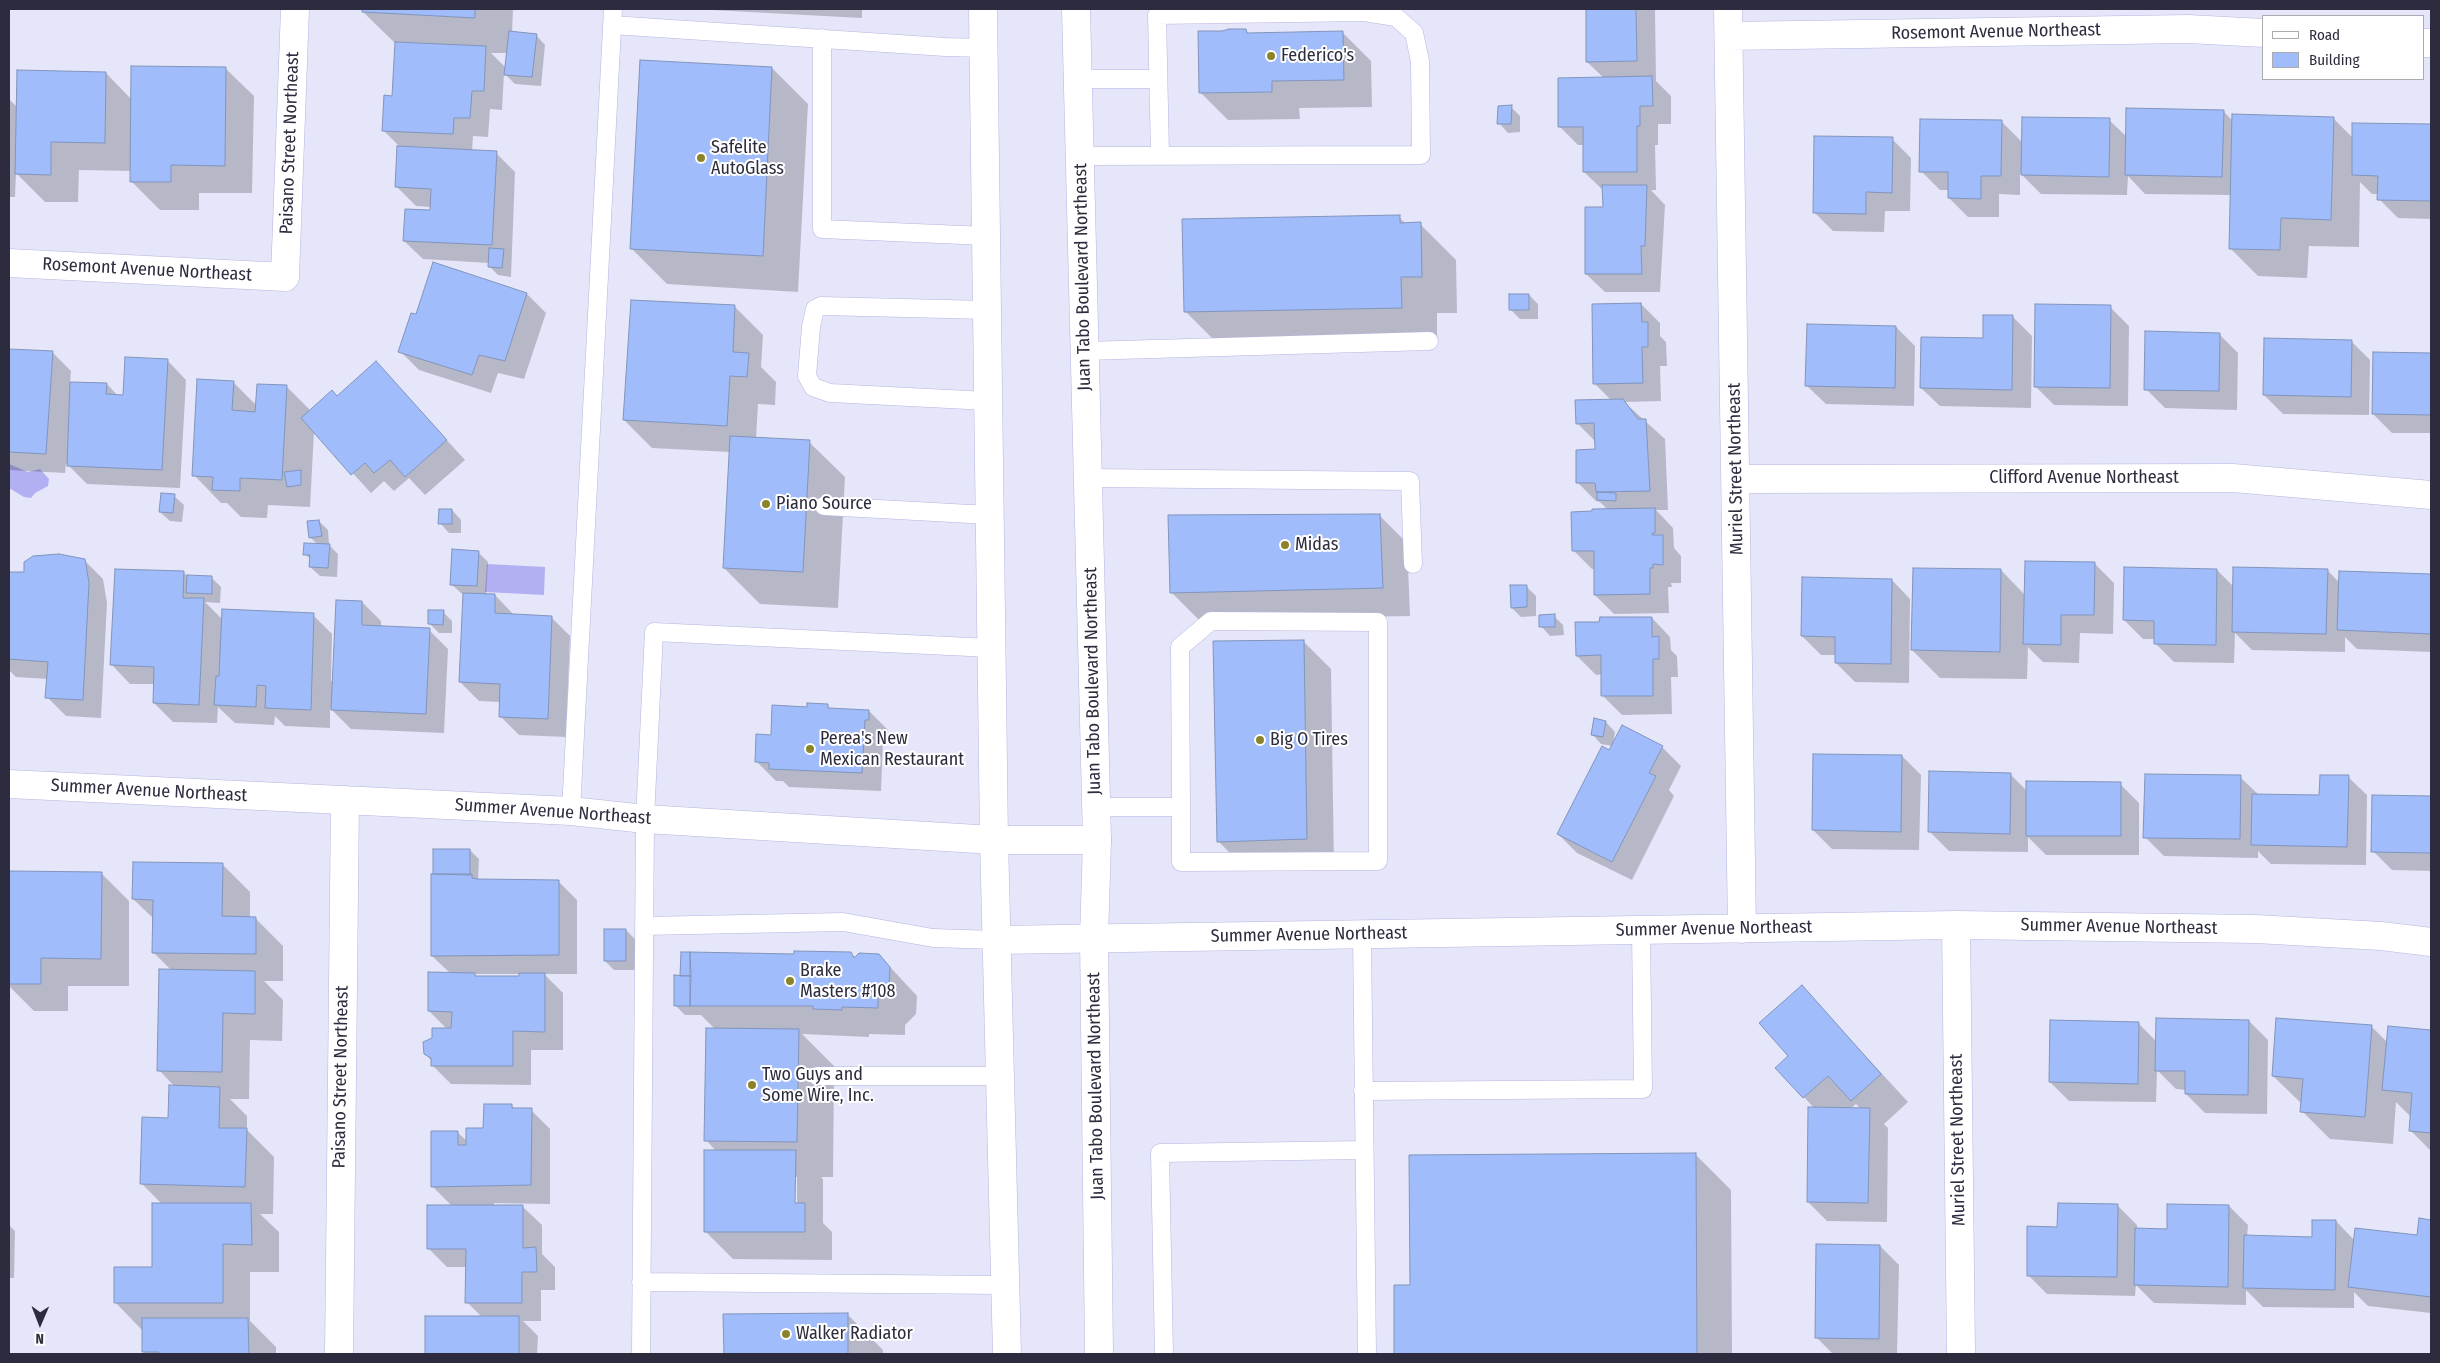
<!DOCTYPE html>
<style>
body{margin:0}
#map{position:relative;width:2440px;height:1363px;overflow:hidden;background:#e5e6f9;font-family:"Fira Sans Condensed",sans-serif}
canvas{display:block}
.frame{position:absolute;inset:0;border:10px solid #2c2c3e;pointer-events:none}
.legend{position:absolute;left:2262px;top:15px;width:162px;height:65px;box-sizing:border-box;background:#fff;border:1px solid #ababb2;margin:0;padding:6px 9px;list-style:none;font-size:15px;color:#2c2c3e}
.legend li{display:flex;align-items:center;gap:10px;height:25px}
.legend b{width:25px;border:1px solid #ababb2}
.north{position:absolute;left:15px;top:1298px;width:50px;height:50px;-webkit-text-stroke:4px #fff;paint-order:stroke;rotate:181deg;font-size:14px;font-weight:700;line-height:20px;text-align:center;color:#2c2c3e}
.north::after{content:'';display:block;margin:auto;width:18px;height:22px;background:#2c2c3e;clip-path:polygon(50% 0,100% 100%,50% 72%,0 100%)}
</style>
<div id="map">
<canvas width="2440" height="1363"></canvas>
<div class="frame"></div>
<ul class="legend">
<li><b style="height:6px;background:#fff"></b>Road</li>
<li><b style="height:14px;background:#a0bcfa"></b>Building</li>
</ul>
<div class="north">N</div>
</div>
<script>
const c = document.querySelector('canvas').getContext('2d');
c.lineJoin = 'round';
function fill(path, color) {
  c.fillStyle = color;
  c.fill(path, 'evenodd');
}
function poly(rows) {
  const path = new Path2D();
  for (const r of rows) {
    path.moveTo(r[0], r[1]);
    for (let i = 2; i < r.length; i += 2) path.lineTo(r[i], r[i + 1]);
  }
  return path;
}
function trace(path, color, width, dash) {
  c.strokeStyle = color;
  c.lineWidth = width;
  c.lineCap = dash ? 'butt' : 'round';
  c.setLineDash(dash || []);
  c.stroke(path);
}
function label(font, color, halo, rows, align = 'center') {
  c.font = font + ' "Fira Sans Condensed",sans-serif';
  c.lineWidth = 4;
  c.setLineDash([]);
  c.textBaseline = 'middle';
  c.strokeStyle = halo;
  c.fillStyle = color;
  for (const [text, x, y, turn = 0] of rows) {
    c.save();
    c.translate(x, y);
    c.rotate((+turn || 0) * Math.PI / 180);
    c.textAlign = isNaN(turn) ? turn : align;
    if (halo) c.strokeText(text, 0, 0);
    c.fillText(text, 0, 0);
    c.restore();
  }
}
const water = poly([
 [9,464,28,472,40,469,49,479,48,486,35,493,31,498,24,497,9,488],
 [487,564,545,567,544,595,485,592]
]);
const shadow = poly([
 [364,9,513,9,512,33,536,35,545,45,541,86,515,84,504,73,502,110,490,109,488,137,473,136,472,151,496,153,515,172,511,277,498,275,489,266,489,263,423,259,404,241,431,212,431,207,416,206,397,187,401,148,383,130,393,97,396,44,363,12],
 [491,53,508,53,506,68],
 [693,9,862,9,862,18],
 [1587,9,1655,9,1656,81,1671,96,1671,124,1658,124,1658,145,1655,145,1656,190,1651,190,1665,205,1660,292,1605,292,1586,274,1604,208,1604,191,1584,172,1584,145,1578,145,1559,126,1604,78,1587,62],
 [1245,30,1249,34,1343,33,1371,61,1372,107,1299,108,1300,119,1228,120,1200,92],
 [772,68,808,104,798,292,667,284,631,248],
 [226,69,254,96,252,193,199,193,199,210,160,210,132,182,132,171,79,170,78,202,45,202,16,173,15,197,9,197,9,99,18,108,106,73,132,100],
 [1511,107,1520,116,1520,132,1508,133,1499,123],
 [2223,111,2233,121,2333,118,2353,138,2354,124,2431,125,2431,219,2398,218,2379,199,2379,194,2372,194,2360,182,2359,247,2309,246,2307,278,2258,276,2230,248,2231,195,2145,194,2128,176,2127,195,2041,194,2020,173,2020,195,1999,194,1999,217,1968,217,1949,198,1949,190,1940,190,1921,171,2002,122,2023,143,2109,120,2127,137],
 [1892,139,1911,158,1910,211,1885,211,1884,232,1833,231,1814,212],
 [1399,217,1406,224,1420,224,1456,260,1457,313,1437,313,1437,343,1221,347,1185,311],
 [434,264,527,294,546,313,524,379,498,373,491,393,419,370,400,351,417,316],
 [1529,295,1538,304,1538,319,1520,319,1510,309],
 [1641,304,1660,323,1660,336,1666,342,1667,366,1660,366,1661,401,1624,402,1665,439,1668,510,1656,510,1673,528,1674,548,1681,556,1681,583,1671,583,1672,587,1668,587,1669,613,1614,614,1595,595,1595,569,1592,569,1573,550,1608,510,1600,502,1596,501,1577,482,1596,451,1596,442,1577,423,1612,401,1595,384],
 [735,307,763,335,761,367,776,382,775,405,758,404,756,439,809,442,845,477,838,608,760,604,724,568,730,452,652,448,624,420],
 [2110,307,2129,326,2128,406,2054,405,2035,386],
 [2013,317,2032,336,2031,408,1940,406,1921,388],
 [1896,327,1915,346,1914,406,1826,404,1807,386],
 [2219,334,2238,353,2237,410,2165,408,2146,389],
 [2351,341,2370,360,2369,415,2283,414,2264,395],
 [10,350,52,352,71,371,70,383,107,384,118,396,124,396,168,361,186,380,180,488,87,484,66,463,65,473,9,470],
 [2374,353,2431,354,2431,433,2392,433,2373,414],
 [376,363,465,460,425,495,409,478,394,491,384,481,371,493,314,431,310,507,268,505,267,518,241,517,227,503,221,503,194,475,234,383,257,406,286,386,311,411,337,397],
 [174,496,184,505,182,522,170,521,160,512],
 [452,510,461,520,461,533,449,533,440,523],
 [1379,515,1407,543,1410,616,1199,620,1171,592],
 [319,521,328,530,329,545,338,554,337,577,320,576,310,567,311,560,305,554,318,545,310,537],
 [478,552,488,562,486,595,495,595,514,615,551,617,570,636,566,737,519,735,500,716,500,702,479,701,460,682,464,594,461,593,451,584],
 [84,560,103,579,107,603,101,718,66,716,47,697,48,679,16,677,9,670,9,573,25,574],
 [2095,564,2114,583,2113,634,2080,633,2079,663,2043,662,2028,647,2027,679,1940,678,1912,650,2001,570,2025,595],
 [2217,570,2234,587,2327,570,2340,583,2340,572,2431,575,2431,652,2357,649,2345,637,2345,652,2252,650,2235,633,2234,663,2174,662,2155,643,2155,639,2143,639,2124,620],
 [184,573,188,577,212,578,221,587,220,603,205,602,222,619,313,615,332,634,331,681,333,681,362,602,381,621,381,627,429,630,448,649,444,733,351,729,330,708,330,728,285,726,275,716,274,725,235,723,218,707,217,723,173,722,154,703,155,684,130,684,112,665],
 [1892,580,1910,599,1909,683,1855,682,1836,663,1836,655,1821,655,1802,636],
 [1526,586,1536,596,1536,616,1521,617,1512,608],
 [443,612,452,621,452,633,439,633,429,623],
 [1554,616,1563,625,1564,635,1550,636,1541,626],
 [1652,618,1670,637,1671,650,1677,656,1678,677,1671,677,1672,714,1622,715,1603,696,1602,674,1596,675,1577,656,1601,623],
 [1303,641,1331,669,1334,867,1246,869,1218,841],
 [827,705,831,709,869,711,888,730,887,739,883,738,881,791,789,787,783,781,776,781,757,762,772,737,808,709],
 [1606,722,1615,732,1613,744,1662,747,1681,766,1669,790,1674,796,1632,880,1577,853,1558,834,1613,746,1601,744,1592,734],
 [1902,756,1921,775,1919,850,1832,849,1813,830],
 [2010,774,2027,791,2120,784,2139,803,2139,855,2046,855,2028,837,2028,852,1949,851,1930,832],
 [2240,777,2259,795,2320,796,2348,777,2367,795,2366,865,2271,864,2258,851,2258,858,2164,856,2145,837],
 [2374,796,2431,797,2431,871,2392,870,2373,851],
 [470,850,479,859,478,881,558,881,577,900,577,974,544,974,563,993,563,1050,531,1050,531,1085,451,1084,432,1065,431,1060,425,1054,447,1029,429,1011,451,974,432,956],
 [474,974,520,974,520,977,477,977],
 [222,864,250,892,250,918,255,918,283,946,283,981,264,981,283,1000,282,1041,250,1040,249,1099,230,1099,247,1116,247,1130,274,1157,273,1214,260,1214,279,1232,279,1272,250,1272,250,1321,276,1347,276,1354,146,1354,143,1351,143,1331,115,1302,153,1268,162,1204,142,1184,169,1120,175,1087,159,1070,171,970,153,952,154,919,133,899],
 [9,872,101,873,129,901,129,986,68,986,68,1011,34,1011,9,986],
 [626,930,635,939,635,970,614,970,605,961],
 [851,953,856,958,879,955,917,996,916,1014,905,1025,905,1035,869,1034,869,1037,802,1034,834,1066,833,1177,821,1177,823,1179,823,1223,832,1232,832,1260,733,1259,705,1231,716,1151,706,1140,715,1029,701,1015,685,1015,675,1005,796,955],
 [794,1177,797,1177,797,1209,794,1209],
 [1802,987,1908,1102,1884,1124,1888,1128,1887,1222,1827,1221,1808,1202,1814,1108,1804,1097,1790,1056],
 [1856,1104,1861,1109,1850,1109],
 [2249,1021,2268,1040,2267,1114,2205,1113,2186,1094,2186,1090,2176,1089,2157,1070,2156,1102,2069,1101,2050,1082,2138,1023,2157,1042],
 [2371,1026,2387,1042,2389,1027,2431,1031,2431,1151,2410,1130,2411,1117,2396,1102,2393,1144,2330,1139,2302,1111,2302,1104,2273,1076],
 [511,1105,515,1109,531,1110,550,1129,550,1204,494,1203,494,1206,523,1207,542,1225,542,1254,555,1267,555,1290,541,1290,541,1321,523,1321,538,1336,537,1354,426,1354,426,1317,482,1317,467,1302,467,1267,447,1267,428,1248,452,1206,432,1186,457,1132,468,1142],
 [1695,1154,1731,1190,1732,1354,1396,1354,1395,1286,1411,1286],
 [2118,1206,2137,1225,2137,1229,2168,1230,2229,1206,2248,1225,2247,1237,2313,1238,2336,1221,2354,1240,2418,1236,2420,1220,2431,1221,2431,1313,2368,1306,2354,1292,2354,1308,2263,1307,2246,1290,2246,1305,2154,1303,2136,1285,2135,1296,2047,1294,2028,1275,2059,1228],
 [9,1225,15,1231,14,1278,9,1278],
 [1880,1246,1899,1265,1897,1354,1833,1354,1816,1337],
 [847,1314,883,1350,883,1354,725,1354,724,1315]
]);
const building = poly([
 [362,9,475,9,475,18,362,12,362,9],
 [1586,9,1636,9,1637,61,1586,62,1586,9],
 [1229,29,1246,29,1247,33,1343,31,1344,80,1272,81,1272,92,1199,93,1198,31,1222,31,1229,29],
 [509,31,537,34,532,77,504,75,509,31],
 [395,42,486,46,484,91,472,91,470,118,454,118,453,134,382,131,384,95,392,96,395,42],
 [640,60,772,67,763,256,630,249,640,60],
 [131,66,226,67,225,166,171,165,171,182,130,182,131,66],
 [17,70,106,72,105,143,51,142,51,175,15,174,17,70],
 [1652,76,1653,106,1640,106,1640,126,1637,126,1637,172,1583,172,1583,127,1558,127,1558,78,1652,76],
 [1512,105,1511,124,1497,124,1498,106,1512,105],
 [2126,108,2224,110,2222,177,2125,175,2126,108],
 [2232,114,2334,117,2331,220,2281,218,2280,250,2229,249,2232,114],
 [2022,117,2110,118,2109,177,2021,175,2022,117],
 [1920,119,2002,120,2001,176,1981,176,1981,199,1948,198,1948,172,1919,172,1920,119],
 [2352,123,2431,124,2431,201,2377,200,2378,176,2352,175,2352,123],
 [1814,136,1893,137,1892,193,1866,192,1866,214,1813,213,1814,136],
 [397,146,497,151,492,245,403,241,405,209,430,210,431,189,395,187,397,146],
 [1602,185,1647,185,1645,246,1641,246,1642,274,1585,274,1585,207,1603,207,1602,185],
 [1400,215,1400,223,1421,222,1422,277,1401,277,1402,308,1184,312,1182,219,1400,215],
 [489,248,504,249,502,268,488,267,489,248],
 [433,262,527,293,505,361,479,355,472,375,398,352,411,313,416,314,433,262],
 [1509,294,1529,294,1529,310,1509,310,1509,294],
 [631,300,735,305,733,352,749,353,747,377,730,376,727,426,623,420,631,300],
 [1641,303,1642,322,1648,322,1648,347,1642,347,1643,383,1593,384,1592,304,1641,303],
 [2035,304,2111,305,2110,388,2034,387,2035,304],
 [1983,315,2013,315,2012,390,1920,388,1921,337,1983,338,1983,315],
 [1807,324,1896,326,1895,388,1805,386,1807,324],
 [2145,331,2220,333,2219,391,2144,390,2145,331],
 [2264,338,2352,340,2351,397,2263,395,2264,338],
 [9,349,53,351,46,454,9,452,9,349],
 [2373,352,2431,353,2431,415,2372,414,2373,352],
 [125,357,168,359,162,470,67,466,70,382,107,383,106,394,123,395,125,357],
 [376,361,447,440,405,477,390,460,374,473,365,463,351,475,301,418,332,390,337,396,376,361],
 [197,379,234,381,232,410,255,412,257,384,287,385,282,480,240,478,240,491,212,490,213,477,192,476,197,379],
 [1623,399,1638,419,1646,419,1650,491,1596,492,1595,483,1576,483,1576,450,1595,449,1594,423,1576,424,1575,400,1623,399],
 [730,436,810,440,803,572,723,568,730,436],
 [301,470,301,485,287,487,284,472,301,470],
 [1597,492,1616,493,1616,501,1597,500,1597,492],
 [161,493,175,494,173,513,159,512,161,493],
 [1655,508,1655,533,1652,533,1652,535,1663,535,1663,565,1653,564,1653,568,1650,568,1650,594,1594,595,1594,551,1572,551,1571,512,1592,511,1592,509,1655,508],
 [439,509,452,509,452,524,438,524,439,509],
 [1380,514,1383,588,1170,593,1168,515,1380,514],
 [319,520,322,536,309,538,307,521,319,520],
 [304,543,330,544,328,568,309,567,310,555,303,555,304,543],
 [452,549,479,551,477,586,450,585,452,549],
 [59,554,85,559,89,583,83,700,45,698,48,662,9,659,9,572,24,572,24,562,33,556,59,554],
 [2025,561,2095,562,2094,615,2061,615,2061,645,2023,644,2025,561],
 [2124,567,2217,569,2216,645,2154,644,2154,621,2123,620,2124,567],
 [2233,567,2328,569,2326,634,2232,632,2233,567],
 [1913,568,2001,569,2000,652,1911,650,1913,568],
 [115,569,184,571,183,598,204,598,199,705,153,703,154,667,110,665,115,569],
 [2339,571,2431,574,2431,634,2337,630,2339,571],
 [187,575,212,576,212,594,186,593,187,575],
 [1802,577,1892,579,1891,664,1835,663,1835,637,1801,636,1802,577],
 [1510,585,1527,585,1527,607,1511,608,1510,585],
 [463,593,495,594,495,613,552,616,548,719,499,717,500,684,459,682,463,593],
 [336,600,362,601,362,625,430,628,426,714,331,710,336,600],
 [222,609,314,613,311,710,265,708,266,686,257,685,256,707,214,705,216,676,219,676,222,609],
 [428,610,444,610,443,625,428,624,428,610],
 [1555,614,1555,627,1539,627,1539,615,1555,614],
 [1600,617,1652,617,1652,637,1659,636,1659,659,1653,659,1653,696,1601,696,1601,655,1576,656,1575,622,1599,622,1600,617],
 [1304,640,1307,839,1217,842,1213,641,1304,640],
 [807,703,828,704,828,708,869,710,869,720,865,720,862,773,769,769,769,763,755,762,756,734,771,735,772,705,807,707,807,703],
 [1594,718,1606,721,1603,737,1591,735,1594,718],
 [1622,725,1663,746,1649,773,1656,776,1612,862,1557,834,1602,746,1609,750,1622,725],
 [1813,754,1902,755,1901,832,1812,830,1813,754],
 [1929,771,2011,773,2010,834,1928,832,1929,771],
 [2145,774,2241,775,2240,839,2143,838,2145,774],
 [2320,775,2349,775,2347,847,2251,845,2252,794,2319,795,2320,775],
 [2026,781,2121,782,2121,836,2026,836,2026,781],
 [2372,795,2431,796,2431,853,2371,852,2372,795],
 [433,849,470,849,470,875,433,874,433,849],
 [133,862,223,863,222,916,256,917,256,954,152,953,153,900,132,899,133,862],
 [9,871,102,872,101,959,41,958,41,984,9,984,9,871],
 [431,874,472,874,472,878,478,879,559,880,559,955,431,956,431,874],
 [604,929,626,929,626,961,604,961,604,929],
 [794,951,851,952,854,958,859,953,879,954,890,967,889,986,878,997,878,1008,842,1007,842,1010,813,1009,813,1006,690,1006,690,952,794,954,794,951],
 [681,952,690,952,691,976,680,976,681,952],
 [159,969,255,971,255,1014,223,1013,222,1072,157,1071,159,969],
 [428,972,475,973,475,976,519,976,519,973,545,973,545,1032,513,1031,513,1066,431,1066,431,1058,424,1054,423,1042,432,1038,432,1028,451,1028,452,1012,428,1011,428,972],
 [674,975,691,976,690,1006,674,1006,674,975],
 [1802,985,1881,1074,1851,1101,1828,1076,1803,1098,1775,1068,1788,1056,1759,1023,1802,985],
 [2156,1018,2249,1020,2248,1095,2185,1094,2185,1071,2155,1071,2156,1018],
 [2276,1018,2372,1025,2365,1117,2300,1112,2303,1079,2272,1076,2276,1018],
 [2050,1020,2139,1022,2138,1084,2049,1082,2050,1020],
 [2388,1026,2431,1030,2431,1133,2409,1131,2412,1093,2382,1090,2388,1026],
 [706,1028,799,1029,797,1142,704,1141,706,1028],
 [169,1085,220,1087,219,1128,247,1128,245,1187,140,1184,142,1117,168,1118,169,1085],
 [484,1104,512,1104,512,1108,532,1108,531,1185,431,1187,431,1131,458,1131,458,1145,466,1145,466,1128,483,1128,484,1104],
 [1808,1107,1870,1108,1868,1203,1807,1202,1808,1107],
 [704,1150,796,1150,795,1203,805,1203,805,1232,704,1232,704,1150],
 [1696,1153,1697,1354,1394,1354,1394,1285,1410,1285,1409,1155,1696,1153],
 [152,1203,251,1203,252,1245,223,1244,223,1303,114,1303,114,1267,152,1267,152,1203],
 [2058,1203,2118,1204,2117,1277,2027,1276,2027,1226,2057,1227,2058,1203],
 [2167,1204,2229,1205,2228,1287,2134,1285,2135,1228,2167,1229,2167,1204],
 [427,1205,523,1205,523,1248,536,1247,537,1272,522,1272,522,1303,465,1303,466,1249,427,1249,427,1205],
 [2419,1218,2431,1220,2431,1297,2348,1287,2355,1228,2417,1235,2419,1218],
 [2312,1220,2336,1220,2335,1290,2243,1288,2244,1235,2312,1237,2312,1220],
 [1816,1244,1880,1245,1879,1339,1815,1338,1816,1244],
 [848,1313,848,1354,724,1354,723,1314,848,1313],
 [425,1316,519,1316,519,1354,425,1354,425,1316],
 [142,1318,248,1318,249,1354,159,1354,159,1352,142,1352,142,1318]
]);
const lane = poly([
 [612,25,945,47,984,48],
 [822,38,822,229,986,236],
 [1078,79,1158,79],
 [1080,156,1421,155,1420,61,1414,33,1396,17,1364,12,1157,15,1160,155],
 [987,310,821,306,815,309,811,327,807,376,813,387,830,393,988,401],
 [1085,351,1429,341],
 [1088,478,1410,481,1413,564],
 [824,506,989,515],
 [1096,807,1181,807,1181,862,1378,861,1378,622,1211,621,1180,647,1181,807],
 [571,811,613,9],
 [644,926,843,922,933,938,996,940],
 [1362,935,1367,1354],
 [817,1076,1000,1076],
 [1363,1091,1643,1089,1641,931],
 [641,1282,1005,1285],
 [641,1354,645,819,654,632,991,648],
 [1164,1354,1160,1153,1364,1150]
]);
const street = poly([
 [1728,9,1742,929],
 [1729,36,2188,29,2264,33],
 [2424,43,2431,43],
 [9,263,285,277,295,9],
 [1736,479,2233,478,2431,495],
 [9,784,571,811,645,819,994,840,1097,840],
 [1956,925,1961,1354],
 [996,940,1956,925,2256,929,2381,936,2431,942],
 [339,1354,345,800]
]);
const secondary = poly([
 [983,9,994,840,1007,1354],
 [1076,9,1097,840,1094,938,1099,1354]
]);
const markers = [
 [1271,56,5,"#8a832c"],
 [701,158,5,"#8a832c"],
 [766,504,5,"#8a832c"],
 [1285,545,5,"#8a832c"],
 [1260,740,5,"#8a832c"],
 [810,749,5,"#8a832c"],
 [790,981,5,"#8a832c"],
 [752,1085,5,"#8a832c"],
 [786,1334,5,"#8a832c"]
];
const streetNames = [
 ["Rosemont Avenue Northeast",1996,32,-1],
 ["Paisano Street Northeast",290,143,-88],
 ["Rosemont Avenue Northeast",147,270,3],
 ["Juan Tabo Boulevard Northeast",1083,277,-91],
 ["Muriel Street Northeast",1736,469,-91],
 ["Clifford Avenue Northeast",2084,478],
 ["Juan Tabo Boulevard Northeast",1093,681,-91],
 ["Summer Avenue Northeast",149,791,3],
 ["Summer Avenue Northeast",553,812,4],
 ["Summer Avenue Northeast",2119,927,1],
 ["Summer Avenue Northeast",1714,929,-1],
 ["Summer Avenue Northeast",1309,935,-1],
 ["Paisano Street Northeast",341,1077,-89],
 ["Juan Tabo Boulevard Northeast",1096,1086,-91],
 ["Muriel Street Northeast",1958,1140,-91]
];
const poiNames = [
 ["Federico's",1281,56],
 ["Safelite",711,148],
 ["AutoGlass",711,169],
 ["Piano Source",776,504],
 ["Midas",1295,545],
 ["Perea's New",820,739],
 ["Mexican Restaurant",820,760],
 ["Big O Tires",1270,740],
 ["Brake",800,971],
 ["Masters #108",800,992],
 ["Two Guys and",762,1075],
 ["Some Wire, Inc.",762,1096],
 ["Walker Radiator",796,1334]
];
fill(water, '#b2b0f3');
fill(shadow, '#0003');
fill(building, '#a0bcfa');
trace(building, '#8194bc', 1);
trace(lane, '#b5b4e1', 19);
trace(street, '#b5b4e1', 29);
trace(secondary, '#b5b4e1', 29);
trace(lane, '#fff', 18);
trace(street, '#fff', 28);
trace(secondary, '#fff', 28);
for (const [x, y, r, color] of markers) {
  const dot = new Path2D();
  dot.arc(x, y, r, 0, 2 * Math.PI);
  c.fillStyle = color;
  c.fill(dot);
  trace(dot, '#fff', 2);
}
label('18px', '#2c2c3e', '#fff', streetNames);
label('18px', '#2c2c3e', '#fff', poiNames, 'left');
</script>
